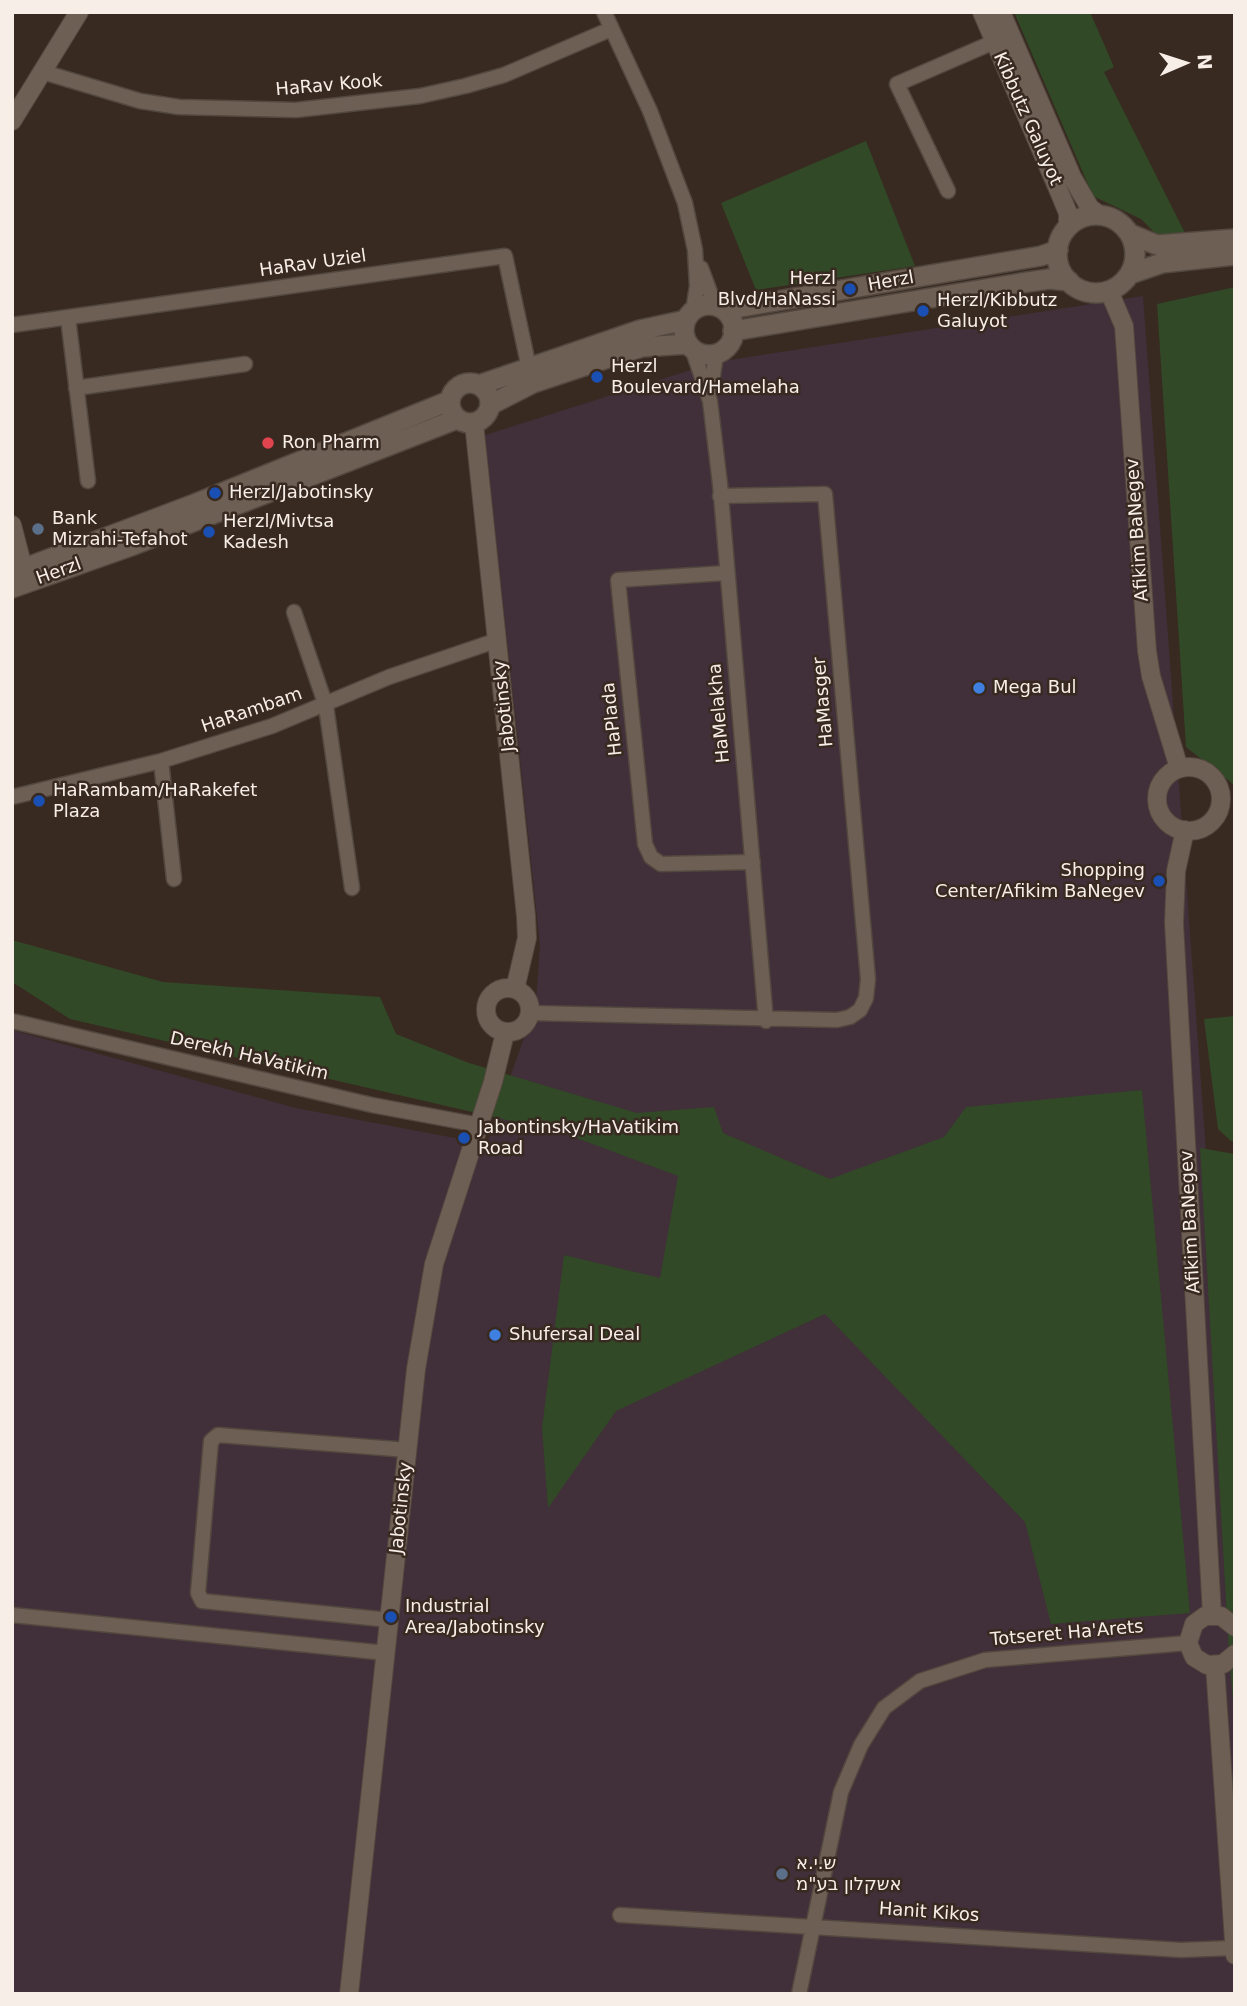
<!DOCTYPE html>
<meta charset="utf-8">
<style>
body{margin:0}
#map{position:relative;width:1247px;height:2006px;overflow:hidden;background:#382a21;font-family:"DejaVu Sans",sans-serif}
canvas{display:block}
.frame{position:absolute;inset:0;border:14px solid #f8eee8;pointer-events:none}
.north{position:absolute;left:1149px;top:28px;width:70px;height:70px;-webkit-text-stroke:5px #382a21;paint-order:stroke;rotate:87deg;font-size:19px;font-weight:700;line-height:28px;text-align:center;color:#f8eee8}
.north::after{content:'';display:block;margin:auto;width:24px;height:32px;background:#f8eee8;clip-path:polygon(50% 0,100% 100%,50% 72%,0 100%)}
</style>
<div id="map">
<canvas width="1247" height="2006"></canvas>
<div class="frame"></div>
<div class="north">N</div>
</div>
<script>
const c = document.querySelector('canvas').getContext('2d');
c.lineJoin = 'round';
function fill(path, color) {
  c.fillStyle = color;
  c.fill(path, 'evenodd');
}
function poly(rows) {
  const path = new Path2D();
  for (const r of rows) {
    if (r.length === 3) {
      path.moveTo(r[0] + r[2], r[1]);
      path.arc(r[0], r[1], r[2], 0, 2 * Math.PI);
      continue;
    }
    path.moveTo(r[0], r[1]);
    for (let i = 2; i < r.length; i += 2) path.lineTo(r[i], r[i + 1]);
  }
  return path;
}
function trace(path, color, width, dash) {
  c.strokeStyle = color;
  c.lineWidth = width;
  c.lineCap = dash ? 'butt' : 'round';
  c.setLineDash(dash || []);
  c.stroke(path);
}
function label(font, color, halo, rows, align = 'center') {
  c.font = font + ' "DejaVu Sans",Heebo,sans-serif';
  c.lineWidth = 5;
  c.setLineDash([]);
  c.textBaseline = 'middle';
  c.strokeStyle = halo;
  c.fillStyle = color;
  for (const [text, x, y, turn = 0] of rows) {
    c.save();
    c.translate(x, y);
    c.rotate((+turn || 0) * Math.PI / 180);
    c.textAlign = isNaN(turn) ? turn : align;
    if (halo) c.strokeText(text, 0, 0);
    c.fillText(text, 0, 0);
    c.restore();
  }
}
const industrial = poly([
 [1143,296,1235,1544,1235,1994,12,1994,12,1030,296,1108,487,1144,536,1003,540,945,485,435,716,362]
]);
const green = poly([
 [1014,12,1090,12,1114,67,1104,72,1185,233,1157,235,1141,219,1093,196],
 [866,141,915,266,756,290,721,203],
 [1235,287,1235,784,1233,784,1186,747,1157,304],
 [12,940,163,982,380,997,396,1034,469,1063,637,1113,714,1107,723,1133,830,1179,944,1137,966,1107,1142,1090,1190,1613,1051,1624,1025,1522,825,1314,616,1411,548,1508,542,1428,564,1255,660,1278,678,1176,563,1133,70,1019,12,982],
 [1235,1016,1235,1141,1231,1141,1218,1129,1204,1019],
 [1200,1148,1235,1154,1235,1726,1229,1653]
]);
const minor = poly([
 [604,12,650,111,685,203,695,250,697,286,693,311],
 [43,72,140,101,179,107,296,110,420,96,465,86,504,75,611,29],
 [948,191,897,84,1003,38],
 [701,268,715,306],
 [68,318,88,481],
 [12,325,505,256,529,368],
 [692,348,710,401,720,484,766,1021],
 [76,388,245,364],
 [711,390,716,354],
 [726,573,618,580,645,844,651,857,661,864,753,862],
 [294,612,326,706,352,888],
 [161,761,174,879],
 [12,797,161,761,272,726,389,677,498,640],
 [531,1013,837,1020,850,1017,860,1010,866,998,868,979,825,494,720,496],
 [12,1021,372,1105,479,1125],
 [12,1615,386,1653],
 [390,1620,202,1601,198,1593,211,1441,218,1435,408,1450],
 [620,1915,1181,1950,1234,1948],
 [799,1994,841,1792,861,1745,884,1708,920,1681,985,1660,1188,1643]
]);
const tertiary = poly([
 [982,12,1061,196,1068,213,1068,227],
 [1001,12,1072,177,1090,208,1098,214],
 [12,121,79,12],
 [1109,291,1124,326,1147,651,1151,676,1179,768],
 [474,423,526,916,527,938,515,989],
 [12,525,27,583],
 [1189,799,32],
 [1185,830,1176,871,1174,923,1212,1615],
 [508,1010,22],
 [1235,1627,1221,1616,1205,1616,1194,1624,1188,1643,1194,1657,1207,1665,1223,1664,1235,1654],
 [1215,1666,1235,1955],
 [349,1994,416,1369,434,1264,493,1082,505,1033]
]);
const secondary = poly([
 [1096,254,39],
 [1130,234,1157,245,1235,239],
 [1130,274,1162,263,1235,255],
 [709,330,25],
 [724,310,1041,256,1058,250],
 [733,331,1021,283,1049,279,1069,281],
 [470,403,20],
 [479,385,640,330,686,320],
 [490,405,533,383,611,357,642,347,688,344],
 [12,573,192,505,449,401],
 [12,588,131,546,457,419]
]);
const markers = [
 [850,289,7,"#1a4fb4"],
 [923,311,7,"#1a4fb4"],
 [597,377,7,"#1a4fb4"],
 [268,443,7,"#e0444e"],
 [215,493,7,"#1a4fb4"],
 [38,529,7,"#5c6f8a"],
 [209,532,7,"#1a4fb4"],
 [979,688,7,"#3f7fe0"],
 [39,801,7,"#1a4fb4"],
 [1159,881,7,"#1a4fb4"],
 [464,1138,7,"#1a4fb4"],
 [495,1335,7,"#3f7fe0"],
 [391,1617,7,"#1a4fb4"],
 [782,1874,7,"#5c6f8a"]
];
const streetNames = [
 ["HaRav Kook",329,86,-5],
 ["Kibbutz Galuyot",1027,119,66],
 ["HaRav Uziel",313,264,-8],
 ["Herzl",891,282,-10],
 ["Afikim BaNegev",1138,530,-94],
 ["Herzl",59,572,-20],
 ["HaMasger",824,702,-95],
 ["Jabotinsky",505,706,-96],
 ["HaRambam",252,711,-19],
 ["HaMelakha",720,713,-95],
 ["HaPlada",613,719,-96],
 ["Derekh HaVatikim",249,1057,13],
 ["Afikim BaNegev",1191,1222,-93],
 ["Jabotinsky",402,1508,-84],
 ["Totseret Ha'Arets",1067,1634,-5],
 ["Hanit Kikos",929,1913,4]
];
const poiNames = [
 ["Herzl",836,279,"right"],
 ["Blvd/HaNassi",836,300,"right"],
 ["Herzl/Kibbutz",937,301],
 ["Galuyot",937,322],
 ["Herzl",611,367],
 ["Boulevard/Hamelaha",611,388],
 ["Ron Pharm",282,443],
 ["Herzl/Jabotinsky",229,493],
 ["Bank",52,519],
 ["Mizrahi-Tefahot",52,540],
 ["Herzl/Mivtsa",223,522],
 ["Kadesh",223,543],
 ["Mega Bul",993,688],
 ["HaRambam/HaRakefet",53,791],
 ["Plaza",53,812],
 ["Shopping",1145,871,"right"],
 ["Center/Afikim BaNegev",1145,892,"right"],
 ["Jabontinsky/HaVatikim",478,1128],
 ["Road",478,1149],
 ["Shufersal Deal",509,1335],
 ["Industrial",405,1607],
 ["Area/Jabotinsky",405,1628],
 ["ש.י.א",796,1864],
 ["אשקלון בע\"מ",796,1885]
];
fill(industrial, '#412f39');
fill(green, '#314926');
trace(minor, '#53483f', 17);
trace(tertiary, '#53483f', 20);
trace(secondary, '#53483f', 22);
trace(minor, '#6e5f54', 14);
trace(tertiary, '#6e5f54', 18);
trace(secondary, '#6e5f54', 19);
for (const [x, y, r, color] of markers) {
  const dot = new Path2D();
  dot.arc(x, y, r, 0, 2 * Math.PI);
  c.fillStyle = color;
  c.fill(dot);
  trace(dot, '#382a21', 2.5);
}
label('18px', '#f8eee8', '#382a21', streetNames);
label('18px', '#f8eee8', '#382a21', poiNames, 'left');
</script>
